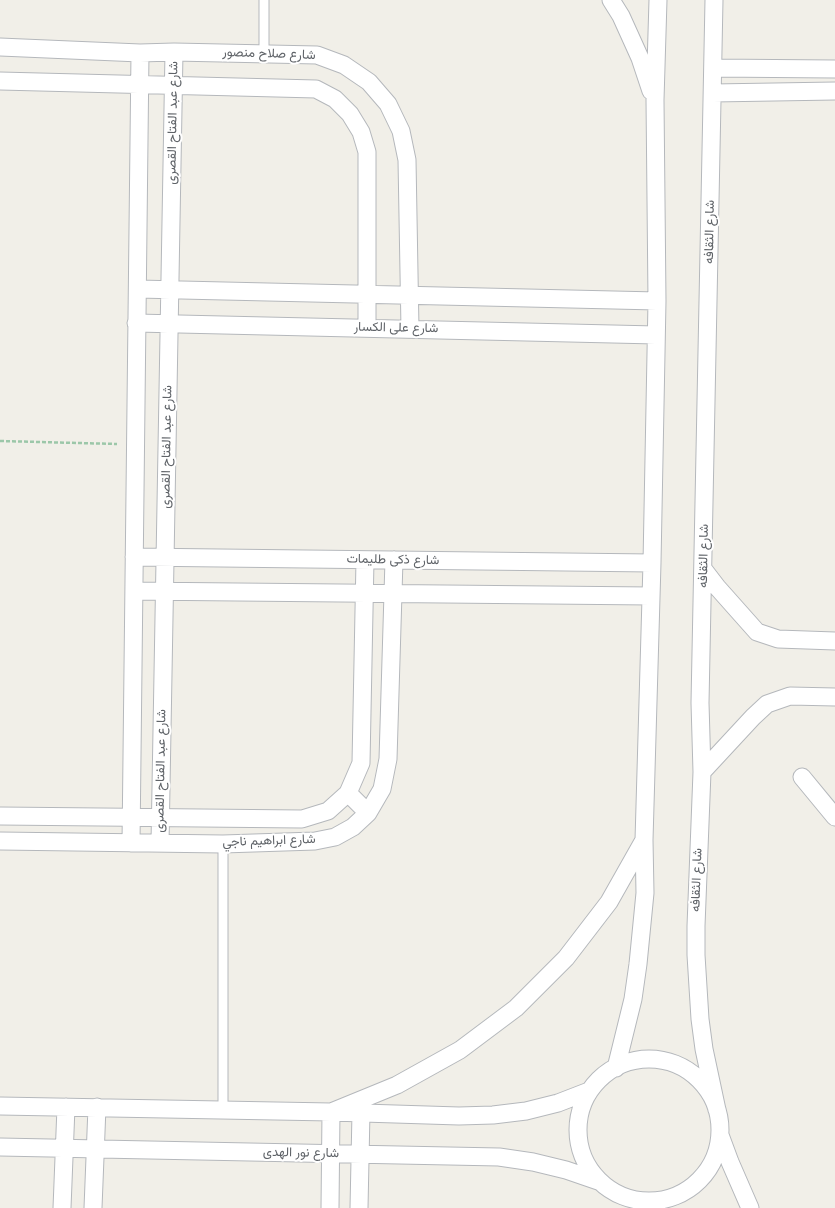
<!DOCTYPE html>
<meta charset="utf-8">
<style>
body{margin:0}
canvas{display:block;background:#f1efe8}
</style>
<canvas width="835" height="1208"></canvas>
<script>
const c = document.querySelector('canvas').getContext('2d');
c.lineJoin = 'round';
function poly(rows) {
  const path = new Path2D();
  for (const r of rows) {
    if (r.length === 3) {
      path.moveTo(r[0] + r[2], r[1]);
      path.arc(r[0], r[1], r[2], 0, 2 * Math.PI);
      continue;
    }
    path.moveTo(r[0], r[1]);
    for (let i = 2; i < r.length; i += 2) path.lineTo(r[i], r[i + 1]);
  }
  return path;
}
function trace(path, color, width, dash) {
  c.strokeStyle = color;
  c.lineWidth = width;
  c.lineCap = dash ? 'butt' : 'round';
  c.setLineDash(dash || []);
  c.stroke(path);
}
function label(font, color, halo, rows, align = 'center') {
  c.font = font + ' "DM Sans",Vazirmatn,sans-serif';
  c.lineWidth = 4;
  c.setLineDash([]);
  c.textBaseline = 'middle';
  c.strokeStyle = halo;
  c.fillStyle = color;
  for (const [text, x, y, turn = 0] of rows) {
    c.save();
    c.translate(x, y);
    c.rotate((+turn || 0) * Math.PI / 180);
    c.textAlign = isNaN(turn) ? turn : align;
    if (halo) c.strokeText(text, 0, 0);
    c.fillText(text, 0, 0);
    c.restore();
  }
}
const path = poly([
 [0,441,117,444]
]);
const service = poly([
 [264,0,264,53],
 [223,1110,223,844]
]);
const minor = poly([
 [611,0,621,16,640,58,651,91],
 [714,0,700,703,702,772,696,926,696,955,700,1019,704,1049,717,1110],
 [0,47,140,53,174,52,317,55,344,65,369,82,388,104,401,131,407,160,410,329],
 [713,68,835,69],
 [0,81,316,89,335,99,350,114,361,132,367,152,367,328],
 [713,93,835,91],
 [138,289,657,301],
 [136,323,656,335],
 [134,557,652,563],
 [704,570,717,587,757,632,778,639,835,641],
 [134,591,651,596],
 [702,772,753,717,767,704,790,696,835,697],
 [802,777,835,817],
 [348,793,368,813],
 [0,816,302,819,328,811,348,793,361,763,365,560],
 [0,841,223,844,315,841,335,837,353,827,368,813,382,789,388,759,394,560],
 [131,843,140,53],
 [160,843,174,52],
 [649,1130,71],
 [616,1068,633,999,638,964,645,893,644,840,652,563,657,301,655,100,658,0],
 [0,1106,331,1112,459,1116,493,1115,526,1111,558,1103,589,1091],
 [720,1135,730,1162,750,1208],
 [0,1147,499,1157,533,1162,566,1170,598,1181],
 [62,1208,66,1107],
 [93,1208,97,1107],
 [330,1208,331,1112,397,1085,460,1050,516,1008,566,958,609,902,644,840],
 [359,1208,361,1112]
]);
const streetNames = [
 ["شارع صلاح منصور",269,54,2],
 ["شارع عبد الفتاح القصرى",173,123,-89],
 ["شارع الثقافه",710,232,-89],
 ["شارع على الكسار",396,328,1],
 ["شارع عبد الفتاح القصرى",167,447,-89],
 ["شارع الثقافه",704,556,-89],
 ["شارع ذكى طليمات",393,560,1],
 ["شارع عبد الفتاح القصرى",161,771,-89],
 ["شارع ابراهيم ناجي",269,841,-2],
 ["شارع الثقافه",697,880,-88],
 ["شارع نور الهدى",301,1153,1]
];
trace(service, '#b5b8bc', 11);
trace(minor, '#b5b8bc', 19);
trace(path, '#9cc7a9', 2.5, [4, 2]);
trace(service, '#fff', 9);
trace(minor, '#fff', 17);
label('13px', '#5f6368', '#fff', streetNames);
</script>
